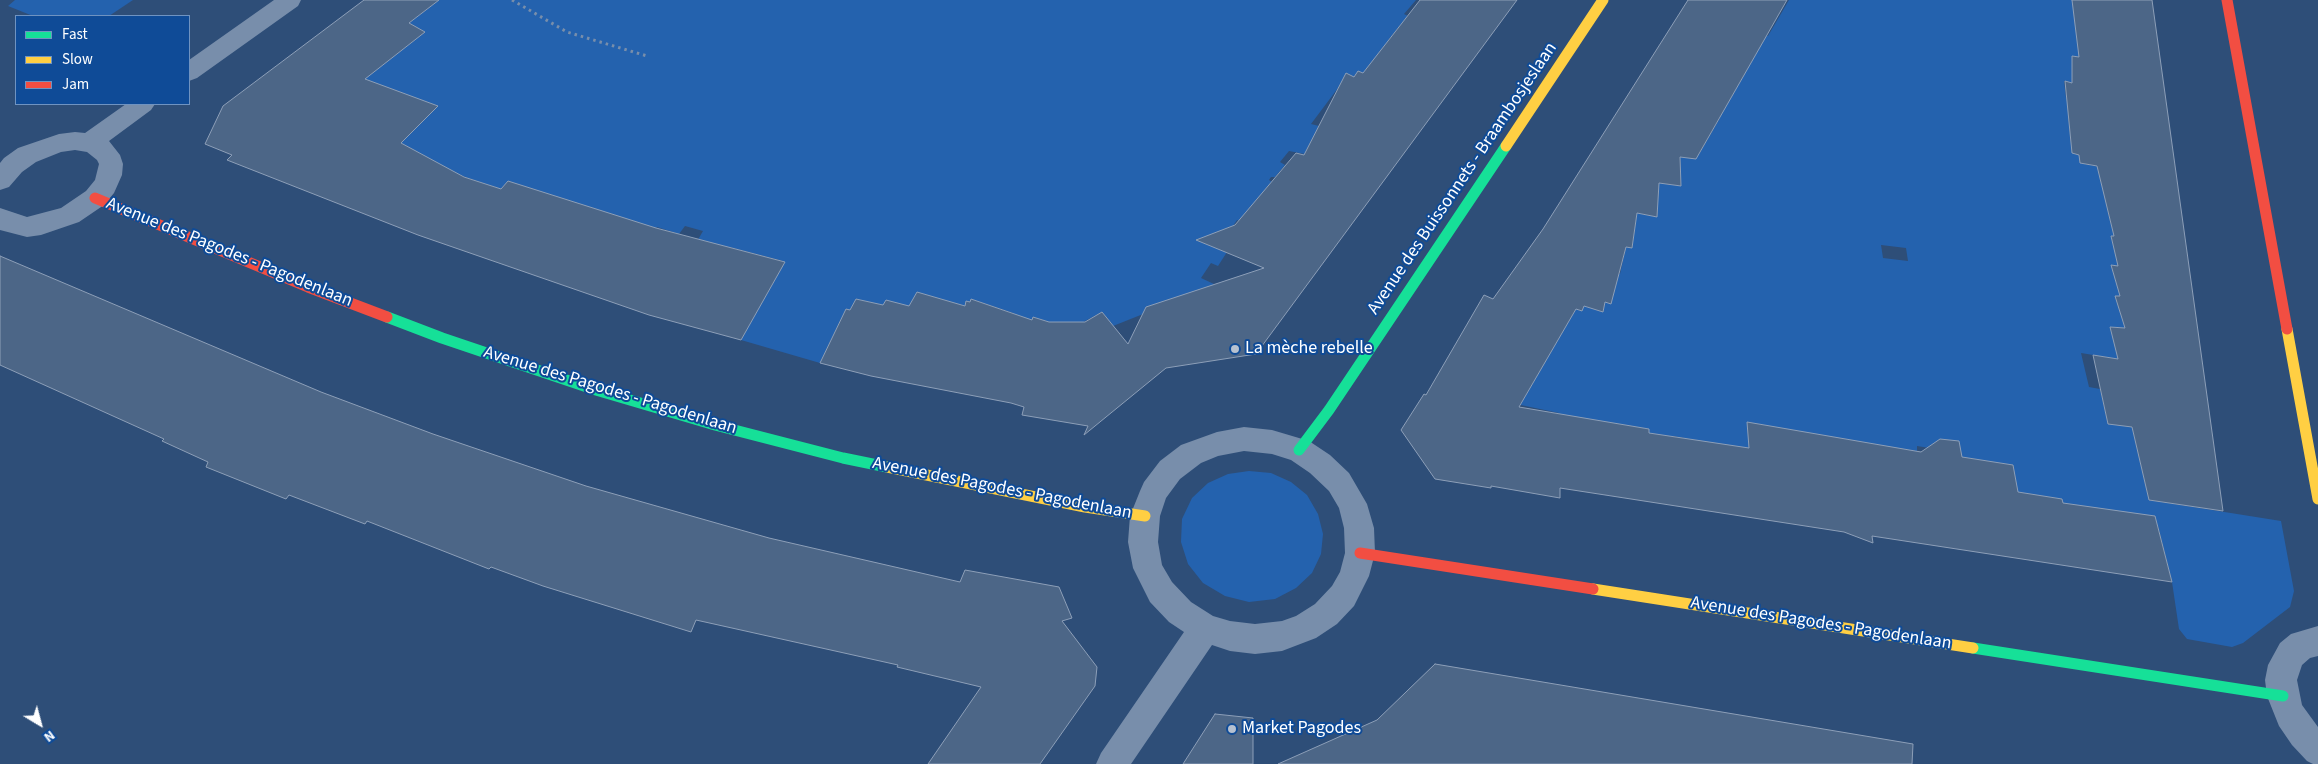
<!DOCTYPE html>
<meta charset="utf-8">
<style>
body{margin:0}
#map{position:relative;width:2318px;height:764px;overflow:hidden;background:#2e4e78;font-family:"Source Sans 3",sans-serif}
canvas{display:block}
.legend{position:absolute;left:15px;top:15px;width:175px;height:90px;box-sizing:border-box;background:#0f4b97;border:1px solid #6f93c1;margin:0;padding:6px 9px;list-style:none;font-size:15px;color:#fff}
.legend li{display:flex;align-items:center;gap:10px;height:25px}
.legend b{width:25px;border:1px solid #6f93c1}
.north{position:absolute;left:15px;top:699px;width:50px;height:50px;-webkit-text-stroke:4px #0f4b97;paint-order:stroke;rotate:143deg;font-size:14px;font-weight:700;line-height:20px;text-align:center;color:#fff}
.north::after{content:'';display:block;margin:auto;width:18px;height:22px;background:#fff;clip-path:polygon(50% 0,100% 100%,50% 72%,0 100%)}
</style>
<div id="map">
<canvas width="2318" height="764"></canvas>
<ul class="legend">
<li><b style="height:6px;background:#16e098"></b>Fast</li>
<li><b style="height:6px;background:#ffcf43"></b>Slow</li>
<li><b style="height:6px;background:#f24e42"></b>Jam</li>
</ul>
<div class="north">N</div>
</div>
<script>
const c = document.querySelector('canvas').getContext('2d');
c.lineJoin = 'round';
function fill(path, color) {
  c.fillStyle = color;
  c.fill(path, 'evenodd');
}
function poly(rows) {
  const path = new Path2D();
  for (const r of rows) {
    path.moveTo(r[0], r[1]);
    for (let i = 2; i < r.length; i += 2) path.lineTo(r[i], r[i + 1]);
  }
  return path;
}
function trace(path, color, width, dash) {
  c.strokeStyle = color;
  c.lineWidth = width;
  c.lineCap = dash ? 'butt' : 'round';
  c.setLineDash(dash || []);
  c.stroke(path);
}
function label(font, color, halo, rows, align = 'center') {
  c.font = font + ' "Source Sans 3",sans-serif';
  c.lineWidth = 4;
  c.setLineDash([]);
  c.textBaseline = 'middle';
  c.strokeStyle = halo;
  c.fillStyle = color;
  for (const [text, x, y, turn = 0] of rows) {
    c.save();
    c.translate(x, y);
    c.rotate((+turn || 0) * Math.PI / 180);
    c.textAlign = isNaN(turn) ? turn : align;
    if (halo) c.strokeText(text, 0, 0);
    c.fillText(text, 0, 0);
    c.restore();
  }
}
const green = poly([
 [15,0,133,0,109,16,33,16,8,6],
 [439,0,1416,0,1404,14,1408,16,1389,39,1374,78,1358,71,1347,86,1341,84,1311,124,1319,126,1305,154,1289,151,1280,162,1285,165,1275,177,1271,177,1269,180,1272,182,1251,225,1237,220,1233,226,1221,232,1227,252,1218,266,1211,263,1201,278,1216,285,1113,326,1102,312,1070,329,1034,317,1029,327,1013,313,971,299,970,302,966,301,965,306,917,293,909,306,883,305,856,299,850,310,846,309,820,363,741,340,783,261,729,247,722,258,692,250,703,231,685,226,679,234,657,227,650,236,508,181,501,189,468,178,437,166,438,163,405,150,340,71,393,57,425,32,409,23],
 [1789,0,2075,0,2079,57,2072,56,2072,83,2064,81,2066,98,2073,100,2068,113,2072,153,2079,155,2080,163,2104,168,2107,207,2114,236,2111,236,2118,266,2112,266,2120,296,2115,296,2125,328,2110,327,2118,359,2081,353,2089,387,2100,389,2108,424,2132,427,2149,500,2281,521,2294,591,2290,607,2243,643,2232,647,2187,639,2179,629,2172,582,2158,526,2064,511,2062,499,2017,492,2013,465,1962,457,1936,449,1917,446,1917,451,1750,453,1696,444,1696,440,1673,436,1649,438,1649,429,1560,417,1559,413,1516,404,1576,309,1582,311,1584,306,1603,312,1609,271,1620,274,1626,247,1632,248,1637,213,1657,217,1659,183,1681,186,1680,157,1696,159,1696,154,1699,154,1720,118,1714,115,1761,33,1768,36],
 [1881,245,1906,248,1908,261,1883,258],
 [1249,471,1271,473,1291,482,1307,495,1318,514,1323,534,1321,554,1312,573,1296,588,1275,599,1249,602,1225,596,1203,583,1188,564,1181,542,1182,519,1192,498,1208,483,1228,474]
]);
const building = poly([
 [364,0,439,0,409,23,425,32,365,79,438,106,401,143,464,177,501,189,508,181,656,228,785,262,741,340,649,315,418,235,227,160,232,155,205,144,223,106,364,0],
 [1420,0,1517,0,1256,354,1166,368,1084,435,1088,426,1022,415,1024,407,1011,403,871,376,820,363,846,309,850,310,856,299,883,305,886,300,909,306,917,292,965,306,966,301,970,302,971,299,1032,320,1033,317,1049,322,1085,322,1102,312,1128,344,1146,307,1264,268,1196,240,1235,225,1296,153,1304,155,1346,73,1354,77,1358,71,1363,73,1420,0],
 [1688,0,1787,0,1696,159,1680,157,1681,186,1659,183,1657,217,1637,213,1632,248,1626,247,1611,304,1605,302,1603,312,1584,306,1582,311,1576,309,1519,407,1649,429,1649,433,1749,448,1747,422,1921,452,1940,439,1959,441,1962,457,2013,465,2018,492,2062,499,2063,503,2155,516,2172,582,1872,536,1873,543,1844,532,1560,488,1560,498,1491,486,1491,488,1435,479,1401,430,1424,394,1426,395,1484,295,1493,299,1543,229,1688,0],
 [2072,0,2152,0,2223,511,2149,500,2132,427,2108,424,2093,355,2118,359,2110,327,2125,328,2115,296,2120,296,2111,265,2118,266,2111,236,2114,236,2097,166,2080,163,2079,155,2072,153,2065,81,2072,83,2072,56,2079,57,2072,0],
 [0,256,321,392,433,434,586,486,769,538,960,582,965,570,1059,587,1072,618,1062,621,1097,667,1095,686,1040,764,928,764,981,687,897,667,898,665,696,620,691,632,543,586,491,567,489,569,367,521,365,524,289,495,286,499,206,467,208,462,162,441,164,439,0,365,0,256],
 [1435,664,1913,744,1912,764,1278,764,1377,720,1435,664],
 [1215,714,1253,718,1253,764,1183,764,1215,714]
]);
const path = poly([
 [512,0,567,32,647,56]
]);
const street = poly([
 [274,0,301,0,298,6,197,78,189,81,189,60,274,0],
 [126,104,155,104,151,110,109,141,120,155,123,164,122,175,114,193,104,205,79,222,41,235,27,237,0,230,0,208,27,217,61,208,86,191,95,180,99,164,97,160,87,152,75,150,61,152,36,162,22,172,9,187,0,190,0,163,4,158,18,148,59,134,75,132,85,133,126,104],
 [1244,427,1272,430,1309,441,1330,455,1349,473,1367,504,1374,528,1375,553,1369,576,1354,606,1337,624,1316,638,1282,651,1255,654,1230,651,1212,645,1131,764,1096,764,1101,753,1184,632,1169,622,1150,602,1133,568,1128,542,1130,516,1140,491,1144,482,1160,461,1181,445,1217,432,1244,427],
 [1244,451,1272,454,1291,460,1310,473,1329,491,1339,508,1344,528,1345,553,1340,572,1332,586,1315,604,1296,616,1282,621,1255,624,1230,621,1213,616,1191,602,1172,582,1162,565,1158,542,1160,516,1166,498,1180,479,1201,463,1218,456,1244,451],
 [2318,626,2318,656,2310,658,2302,665,2297,680,2302,705,2318,727,2318,764,2313,764,2307,761,2292,745,2279,726,2267,696,2265,680,2268,665,2280,643,2291,634,2318,626]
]);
const fast = poly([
 [387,317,442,338,596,390,715,425,843,458,887,467],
 [1299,450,1329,410,1506,146],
 [1973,648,2283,696]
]);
const slow = poly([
 [1506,146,1603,0],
 [2287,329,2318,499],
 [887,467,1085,507,1145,516],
 [1593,589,1973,648]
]);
const jam = poly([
 [2227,0,2287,329],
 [95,198,308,287,387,317],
 [1360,553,1593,589]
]);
const markers = [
 [1235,349,5,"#b6c1d0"],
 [1232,729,5,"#b6c1d0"]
];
const streetNames = [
 ["Avenue des Buissonnets - Braambosjeslaan",1463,179,-56],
 ["Avenue des Pagodes - Pagodenlaan",229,253,22],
 ["Avenue des Pagodes - Pagodenlaan",610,391,17],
 ["Avenue des Pagodes - Pagodenlaan",1002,489,11],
 ["Avenue des Pagodes - Pagodenlaan",1821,624,9]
];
const poiNames = [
 ["La mèche rebelle",1245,349],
 ["Market Pagodes",1242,729]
];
fill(green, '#2462ae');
fill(building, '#4c6687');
trace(building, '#8d9fb8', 1);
trace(path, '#788eab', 3, [2.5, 4]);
fill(street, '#788eab');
trace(fast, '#16e098', 11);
trace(slow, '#ffcf43', 11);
trace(jam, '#f24e42', 11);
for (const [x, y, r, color] of markers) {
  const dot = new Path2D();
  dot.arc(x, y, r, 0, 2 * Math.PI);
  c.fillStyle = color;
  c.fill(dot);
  trace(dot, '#0f4b97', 2);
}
label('18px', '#fff', '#0f4b97', streetNames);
label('18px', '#fff', '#0f4b97', poiNames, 'left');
</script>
